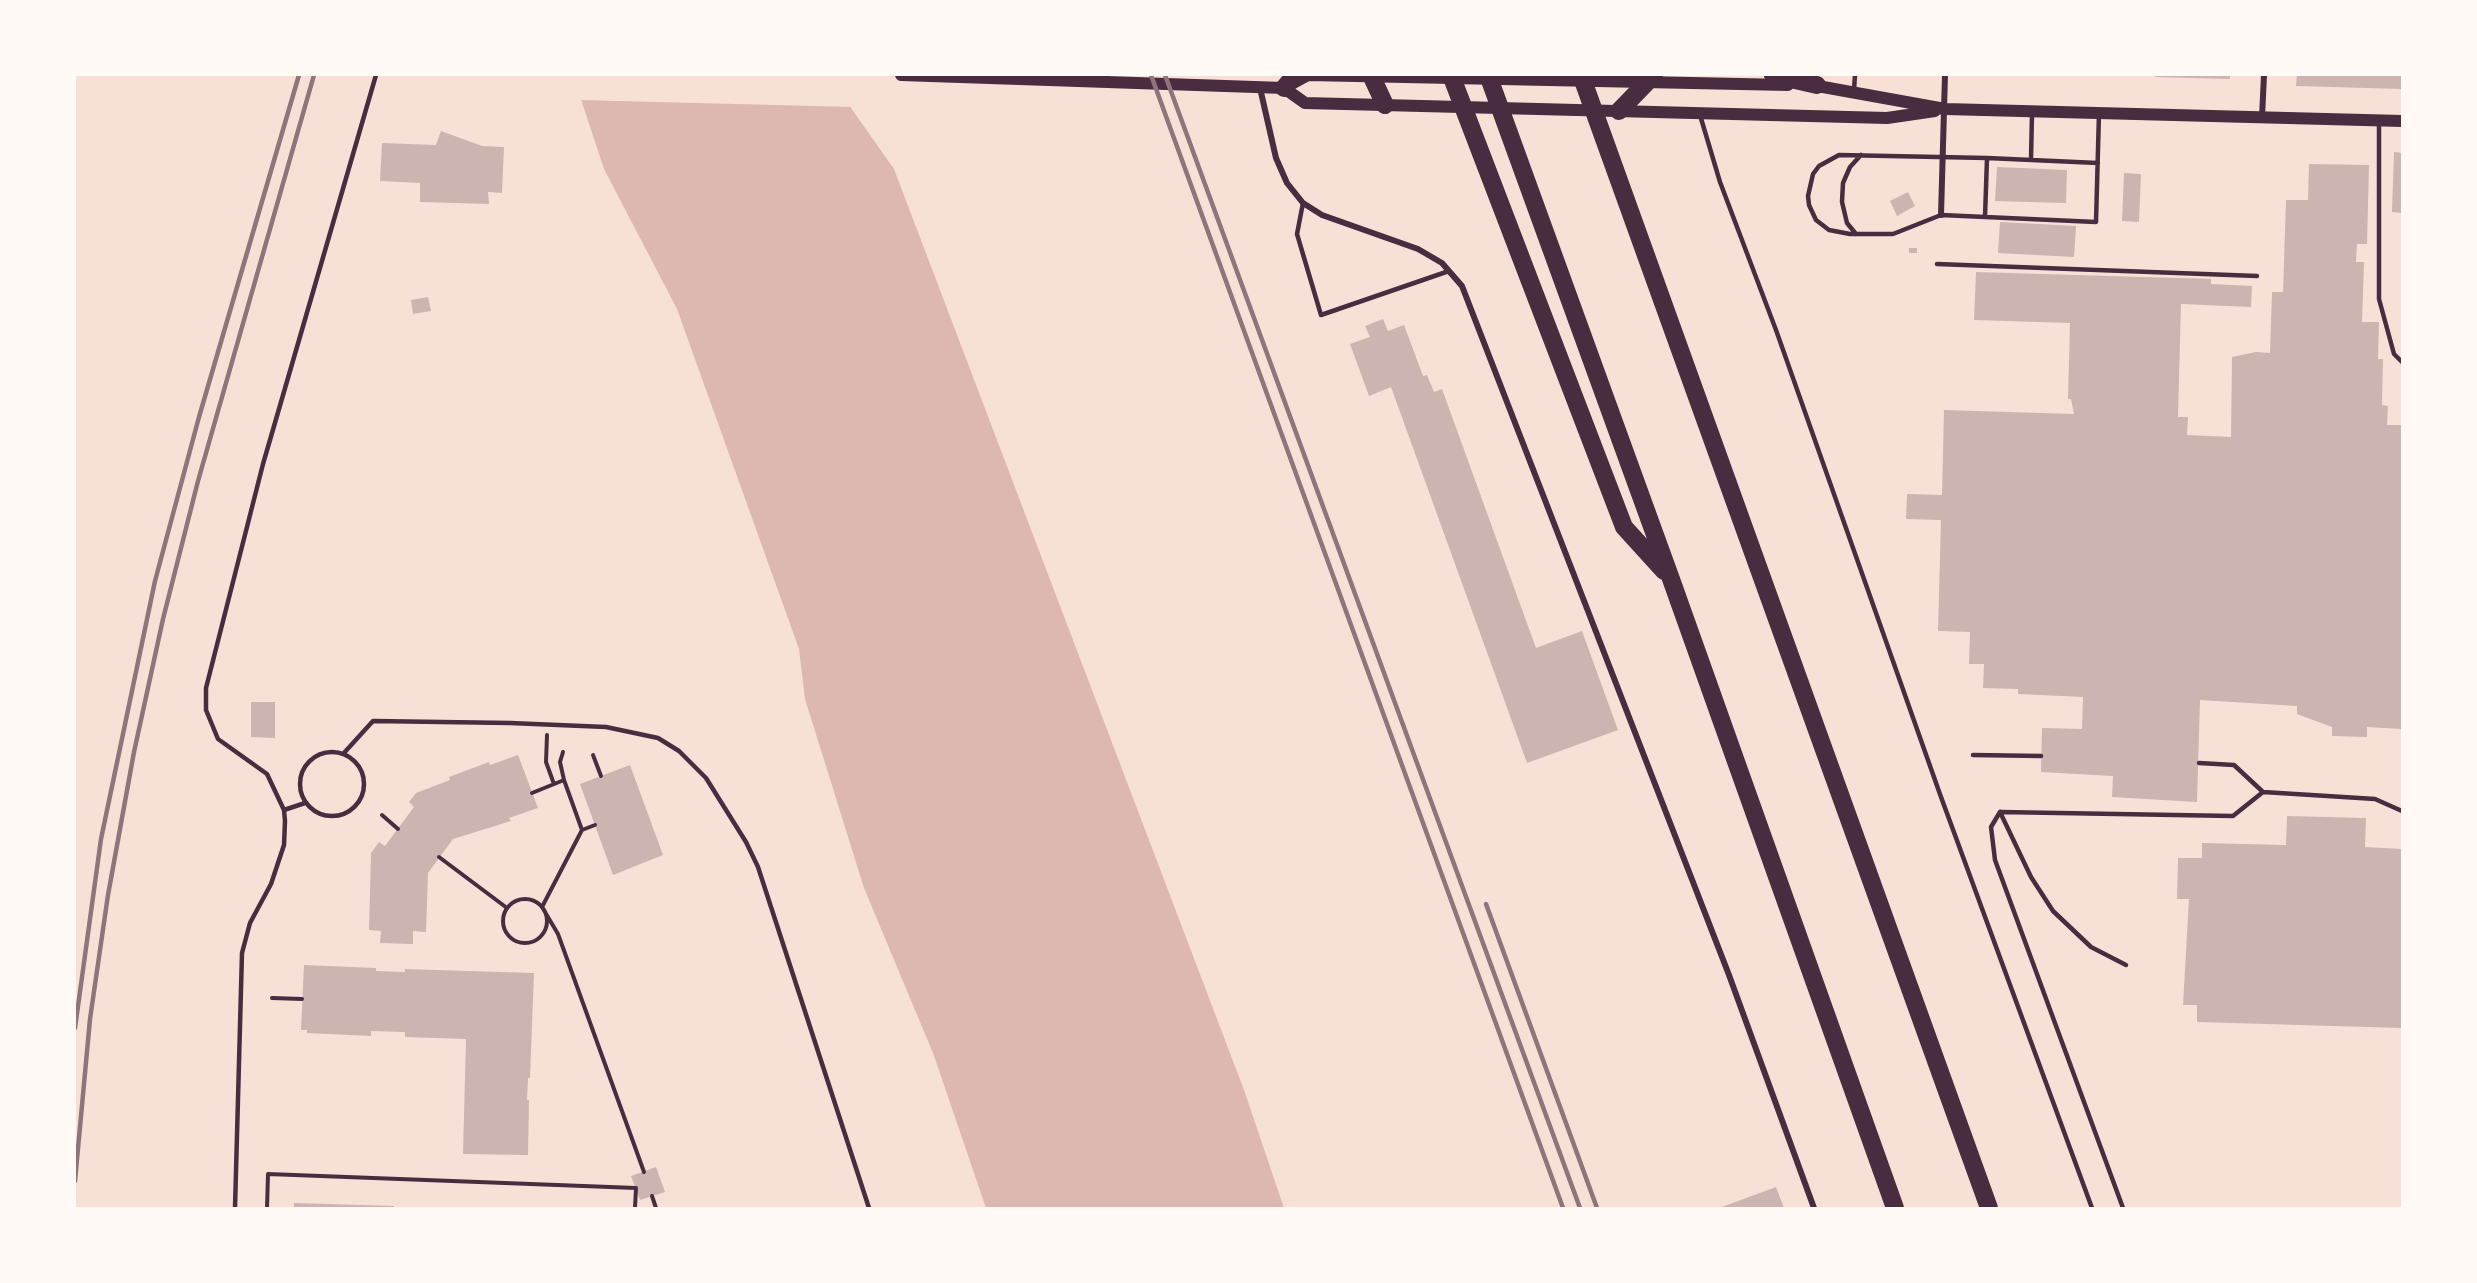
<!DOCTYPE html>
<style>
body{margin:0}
#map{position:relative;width:2477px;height:1283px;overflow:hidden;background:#f7e1d7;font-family:"Noto Sans",sans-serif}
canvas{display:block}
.frame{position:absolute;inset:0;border:76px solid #fffaf5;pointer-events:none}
</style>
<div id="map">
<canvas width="2477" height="1283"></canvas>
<div class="frame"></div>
</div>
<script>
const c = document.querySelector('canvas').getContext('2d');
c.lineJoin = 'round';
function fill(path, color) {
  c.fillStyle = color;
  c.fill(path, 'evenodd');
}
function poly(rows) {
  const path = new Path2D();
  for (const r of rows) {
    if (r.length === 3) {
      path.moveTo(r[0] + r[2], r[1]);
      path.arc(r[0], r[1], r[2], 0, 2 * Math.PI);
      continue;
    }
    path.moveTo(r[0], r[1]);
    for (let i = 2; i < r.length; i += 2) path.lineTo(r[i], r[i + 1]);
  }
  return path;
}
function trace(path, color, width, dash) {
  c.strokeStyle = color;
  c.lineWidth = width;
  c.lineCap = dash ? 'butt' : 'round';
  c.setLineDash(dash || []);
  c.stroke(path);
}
const water = poly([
 [573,75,832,75,851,108,894,169,1244,1090,1284,1208,986,1208,933,1053,864,888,805,699,799,649,677,309,604,169]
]);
const pier = poly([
 [570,75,836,75,854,107,578,100]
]);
const building = poly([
 [2155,75,2230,75,2230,79,2155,77],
 [2297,75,2402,75,2402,89,2296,86],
 [441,131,482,146,504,147,502,193,488,192,489,204,420,202,420,183,380,181,382,143,436,145],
 [2394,152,2402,153,2402,213,2392,212],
 [2309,164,2369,165,2367,244,2357,244,2356,262,2364,262,2362,322,2379,322,2378,359,2383,359,2382,405,2388,406,2387,425,2402,425,2402,729,2367,727,2367,737,2332,736,2332,727,2297,714,2297,706,2200,700,2197,802,2112,797,2113,776,2041,772,2042,728,2082,729,2083,697,2018,694,2018,689,1983,688,1984,664,1969,664,1970,632,1938,631,1941,520,1906,519,1907,494,1942,495,1944,410,2074,414,2071,399,2068,399,2070,323,1974,320,1976,272,2211,279,2211,284,2252,286,2251,307,2181,304,2178,417,2188,417,2187,435,2231,437,2232,357,2256,352,2270,353,2272,292,2283,292,2286,200,2308,200],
 [1997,167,2067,170,2066,203,1995,201],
 [2124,173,2141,174,2139,222,2122,221],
 [1908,192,1915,206,1897,216,1890,201],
 [2000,222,2076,226,2074,257,1998,253],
 [1909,248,1917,248,1917,253,1909,253],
 [428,297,431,311,413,314,411,300],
 [1383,319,1388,331,1404,325,1423,376,1427,375,1434,392,1442,389,1536,648,1582,631,1618,730,1527,763,1391,387,1369,396,1350,344,1370,337,1365,326],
 [251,702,275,702,275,738,251,737],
 [518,755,538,808,509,818,511,821,453,839,428,873,426,932,413,931,413,944,380,943,381,931,369,930,371,853,379,842,385,846,414,807,409,802,416,793,450,780,449,777,489,762,490,765],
 [630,765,663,855,613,875,580,784],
 [2287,816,2366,818,2365,847,2402,849,2402,1028,2197,1022,2197,1005,2183,1005,2189,899,2177,899,2178,858,2202,858,2202,843,2286,845],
 [304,965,376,968,376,971,405,972,405,969,534,973,530,1078,528,1078,527,1100,529,1100,528,1155,463,1154,466,1039,405,1037,405,1032,371,1031,371,1036,307,1033,307,1030,301,1030],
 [656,1167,665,1192,640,1200,631,1176],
 [1776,1187,1784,1208,1719,1208],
 [294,1203,394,1206,394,1208,294,1208]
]);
const path = poly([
 [547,735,546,762,554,784],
 [563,752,560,762,564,780],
 [593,755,601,776],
 [532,793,564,780,582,830],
 [382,815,398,829],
 [595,825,582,830,542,907,558,934,644,1172],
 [439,857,507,908],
 [525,921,22],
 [272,998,302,999],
 [652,1196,656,1208],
 [267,1208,268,1174,636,1188,635,1208]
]);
const service = poly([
 [1854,90,1855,75],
 [1700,115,1720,182,1776,330,1941,797,2092,1208],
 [2379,123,2379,299,2394,354,2402,362],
 [1987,158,1839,155,1819,166,1813,174,1808,196,1809,205,1816,220,1829,230,1850,234,1893,234,1941,215,2096,222,2099,113],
 [2031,159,2032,114],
 [1303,203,1297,234,1321,315,1449,271],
 [1985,217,1987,158,2098,163],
 [1856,234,1847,223,1842,202,1843,183,1850,167,1861,155],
 [1937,264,2257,276],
 [332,784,32],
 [343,754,373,721,510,723,606,727,658,738,679,751,706,778,746,842,758,867,869,1208],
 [1973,755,2041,756],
 [2199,763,2234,765,2263,792],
 [284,810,305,803],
 [2000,812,1991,827,1995,860,2123,1208],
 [2000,812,2233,816,2263,792,2375,799,2402,811],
 [2000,812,2031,877,2053,911,2091,947,2126,965],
 [235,1208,242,953,250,923,271,884,284,845,285,821,284,810,267,774,218,739,206,710,206,688,263,464,376,75]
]);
const minor = poly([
 [1260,88,1276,158,1287,183,1303,203,1322,215,1418,249,1442,263,1462,286,1729,975,1814,1208],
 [2262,117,2264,75],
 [1941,215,1945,75]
]);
const secondary = poly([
 [901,75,1284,88,1308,75,1788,85],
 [1812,85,1945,109,2402,121],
 [1284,88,1305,103,1887,118,1935,111]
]);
const motorway = poly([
 [1371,75,1385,105],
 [1451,75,1624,527,1664,571],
 [1488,75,1671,579,1895,1208],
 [1581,75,1989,1208],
 [1773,75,1817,85],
 [1284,88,1295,75],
 [1619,111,1654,75]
]);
const rail = poly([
 [1151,75,1563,1208],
 [1165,75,1580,1208],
 [1486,904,1597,1208],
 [75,1028,101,839,155,581,199,417,299,75],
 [75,1181,90,1019,108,895,134,752,163,619,198,481,314,75]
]);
fill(water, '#dcb8b0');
fill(pier, '#f7e1d7');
fill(building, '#ccb4b1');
trace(path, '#4a2c40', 4);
trace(service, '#4a2c40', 4.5);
trace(minor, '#4a2c40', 6);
trace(secondary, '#4a2c40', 12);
trace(motorway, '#4a2c40', 18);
trace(rail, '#8f747c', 4.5);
</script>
